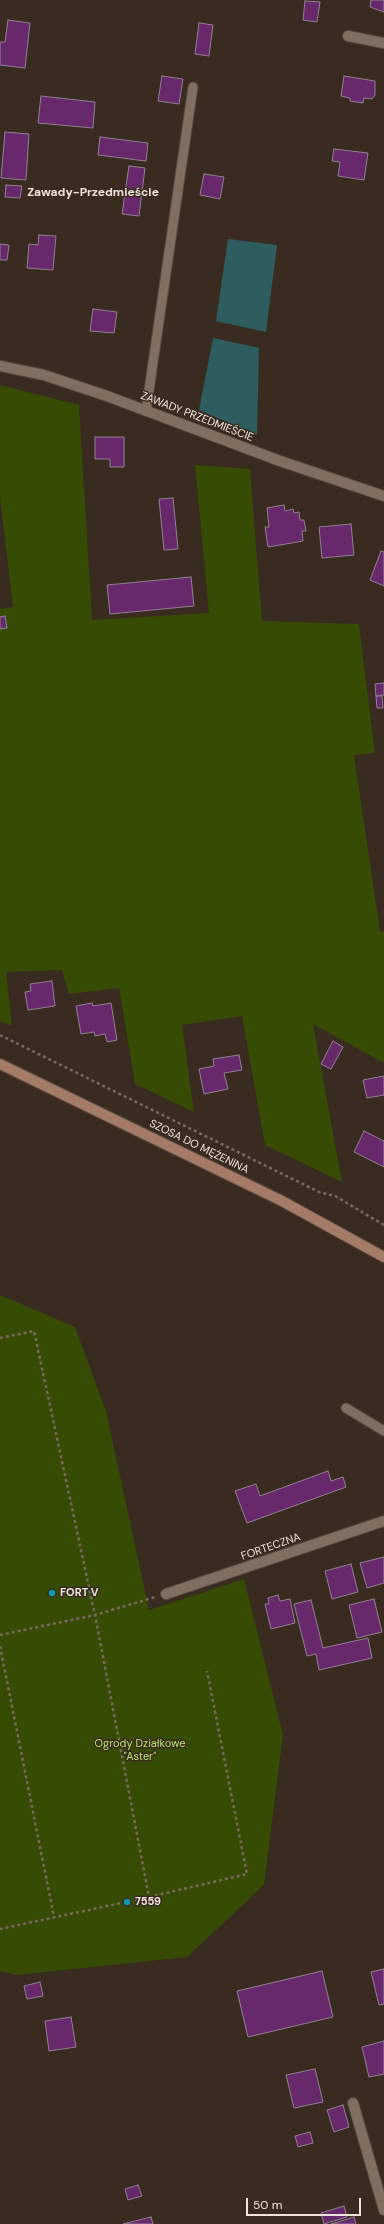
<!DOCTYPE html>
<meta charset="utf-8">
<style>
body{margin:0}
#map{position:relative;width:384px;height:2224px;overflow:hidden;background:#3a2b20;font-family:"DM Sans",sans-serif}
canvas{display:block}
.scale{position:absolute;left:246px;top:2198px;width:115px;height:18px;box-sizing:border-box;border:2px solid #eee4dc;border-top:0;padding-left:5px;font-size:12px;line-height:14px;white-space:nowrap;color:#eee4dc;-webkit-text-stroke:3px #3a2b20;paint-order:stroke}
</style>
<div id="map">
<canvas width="384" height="2224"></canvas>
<div class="scale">50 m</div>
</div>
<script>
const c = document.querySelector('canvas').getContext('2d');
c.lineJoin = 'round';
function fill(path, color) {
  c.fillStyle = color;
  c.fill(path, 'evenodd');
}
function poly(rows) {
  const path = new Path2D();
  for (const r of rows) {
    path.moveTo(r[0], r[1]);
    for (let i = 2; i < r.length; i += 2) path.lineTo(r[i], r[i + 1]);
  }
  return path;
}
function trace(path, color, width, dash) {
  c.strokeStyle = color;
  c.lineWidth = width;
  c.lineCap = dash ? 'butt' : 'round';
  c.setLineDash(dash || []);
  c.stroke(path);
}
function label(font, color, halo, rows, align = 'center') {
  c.font = font + ' "DM Sans",sans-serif';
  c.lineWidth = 3;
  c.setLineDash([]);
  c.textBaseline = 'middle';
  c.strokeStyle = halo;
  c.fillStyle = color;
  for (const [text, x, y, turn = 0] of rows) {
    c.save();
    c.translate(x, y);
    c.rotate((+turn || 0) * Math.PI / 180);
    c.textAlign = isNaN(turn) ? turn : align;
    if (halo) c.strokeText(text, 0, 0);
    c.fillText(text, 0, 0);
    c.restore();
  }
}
const green = poly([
 [0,385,79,405,92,620,209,613,195,465,250,469,262,621,359,624,375,753,354,755,380,931,384,932,384,1063,313,1024,342,1182,265,1145,242,1016,182,1025,194,1112,135,1084,119,988,69,994,62,970,6,972,12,1026,0,1021,0,609,13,607,0,497],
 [0,1295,75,1327,106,1411,149,1610,244,1579,283,1735,264,1885,187,1957,17,1975,0,1971]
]);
const water = poly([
 [228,239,277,245,266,332,216,321],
 [213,338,259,348,257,435,199,410]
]);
const building = poly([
 [371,0,384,0,384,12,370,7,371,0],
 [305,1,320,2,317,22,303,20,305,1],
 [8,20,30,23,25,68,0,65,0,42,5,42,8,20],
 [199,23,213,25,209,56,195,54,199,23],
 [162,76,183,79,179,104,158,101,162,76],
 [344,76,375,81,375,95,372,99,364,98,363,103,350,101,350,98,341,96,344,76],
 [41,96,95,102,93,128,38,123,41,96],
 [5,132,29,134,26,180,1,178,5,132],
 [100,137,148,143,146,161,98,155,100,137],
 [334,149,368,153,364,180,338,176,340,162,332,161,334,149],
 [129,166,145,168,139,216,122,214,129,166],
 [204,174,224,177,220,199,200,195,204,174],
 [6,185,22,186,20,198,5,197,6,185],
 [39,235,56,236,53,270,27,268,29,244,38,245,39,235],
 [0,244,9,245,7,260,0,260,0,244],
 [93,309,117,312,114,333,90,331,93,309],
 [95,437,124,437,124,467,110,467,110,459,95,459,95,437],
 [173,498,178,549,164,550,159,499,173,498],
 [284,505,285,511,293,509,294,513,299,512,300,520,304,520,306,531,302,531,303,541,268,547,265,527,269,527,267,508,284,505],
 [351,524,354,555,322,558,319,527,351,524],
 [381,551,384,552,384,586,370,580,381,551],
 [191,577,194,606,110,614,107,585,191,577],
 [5,616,7,628,0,629,0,617,5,616],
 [384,683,384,695,376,696,375,684,384,683],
 [376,696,382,696,383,708,377,708,376,696],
 [52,981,55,1006,28,1010,25,992,31,991,30,984,52,981],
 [92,1003,93,1006,111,1003,117,1040,107,1042,105,1034,95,1036,94,1032,81,1034,76,1006,92,1003],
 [333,1041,343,1047,331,1069,321,1064,333,1041],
 [239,1055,242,1070,224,1073,228,1089,204,1094,199,1069,214,1066,213,1059,239,1055],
 [384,1076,384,1095,367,1098,363,1080,384,1076],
 [364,1131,384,1141,384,1167,354,1152,364,1131],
 [328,1471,331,1481,343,1477,346,1487,247,1523,235,1491,256,1484,260,1496,328,1471],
 [384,1557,384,1583,367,1588,360,1563,384,1557],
 [351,1564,358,1592,332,1599,325,1571,351,1564],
 [278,1595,280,1601,290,1599,295,1623,271,1629,265,1604,269,1604,268,1598,278,1595],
 [374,1599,382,1632,357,1638,349,1605,374,1599],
 [311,1600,323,1648,368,1638,372,1658,319,1670,316,1654,307,1656,294,1604,311,1600],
 [384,1969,384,2004,379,2005,371,1972,384,1969],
 [322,1971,333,2017,248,2037,237,1991,322,1971],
 [40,1982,43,1996,27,1999,24,1986,40,1982],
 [71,2017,76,2047,49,2051,45,2021,71,2017],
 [384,2041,384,2074,369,2077,362,2047,384,2041],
 [315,2069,323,2102,294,2108,286,2075,315,2069],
 [343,2105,349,2127,334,2132,327,2110,343,2105],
 [310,2132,313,2143,298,2147,295,2136,310,2132],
 [138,2185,142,2196,128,2200,125,2189,138,2185],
 [344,2206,347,2217,324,2224,321,2213,344,2206],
 [151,2217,153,2224,123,2224,151,2217],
 [354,2217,356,2224,331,2224,354,2217]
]);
const path = poly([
 [0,1035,319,1192,335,1196,384,1225],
 [0,1338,34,1331,95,1615,149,1897,0,1929],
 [0,1635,95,1615,155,1597],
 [0,1646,54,1917],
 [149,1897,247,1874,207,1671]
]);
const lane = poly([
 [146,411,193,87],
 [346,1408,384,1431]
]);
const street = poly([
 [348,36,384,43],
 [0,366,44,375,107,396,280,461,384,496],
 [166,1594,384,1521],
 [353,2103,384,2210]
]);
const secondary = poly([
 [0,1064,282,1201,384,1257]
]);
const markers = [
 [52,1593,4,"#0f9aa8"],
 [127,1902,4,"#0f9aa8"]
];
const streetNames = [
 ["ZAWADY PRZEDMIEŚCIE",197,417,21],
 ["SZOSA DO MĘŻENINA",199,1147,26],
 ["FORTECZNA",271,1547,-19]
];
const poiNames = [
 ["FORT V",60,1593],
 ["7559",135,1902]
];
const parkNames = [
 ["Ogrody Działkowe",140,1744],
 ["\"Aster\"",140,1757]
];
const neighbourhoodNames = [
 ["Zawady-Przedmieście",93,193]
];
fill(green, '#364b04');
fill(water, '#2e5d5f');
fill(building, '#68286c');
trace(building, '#918191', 1);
trace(lane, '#564940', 11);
trace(street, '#564940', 12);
trace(secondary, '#564940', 12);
trace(path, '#786a60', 2.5, [3, 3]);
trace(lane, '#806e61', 9);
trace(street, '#806e61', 10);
trace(secondary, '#a57a66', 10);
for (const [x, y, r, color] of markers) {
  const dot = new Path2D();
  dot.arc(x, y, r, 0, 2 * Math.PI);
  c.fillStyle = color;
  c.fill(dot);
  trace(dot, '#3a2b20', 1.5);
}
label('11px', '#eee4dc', '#3a2b20', streetNames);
label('bold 11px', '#eee4dc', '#3a2b20', poiNames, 'left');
label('11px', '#b8e56a', '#3a2b20', parkNames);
label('bold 12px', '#eee4dc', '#3a2b20', neighbourhoodNames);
</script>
